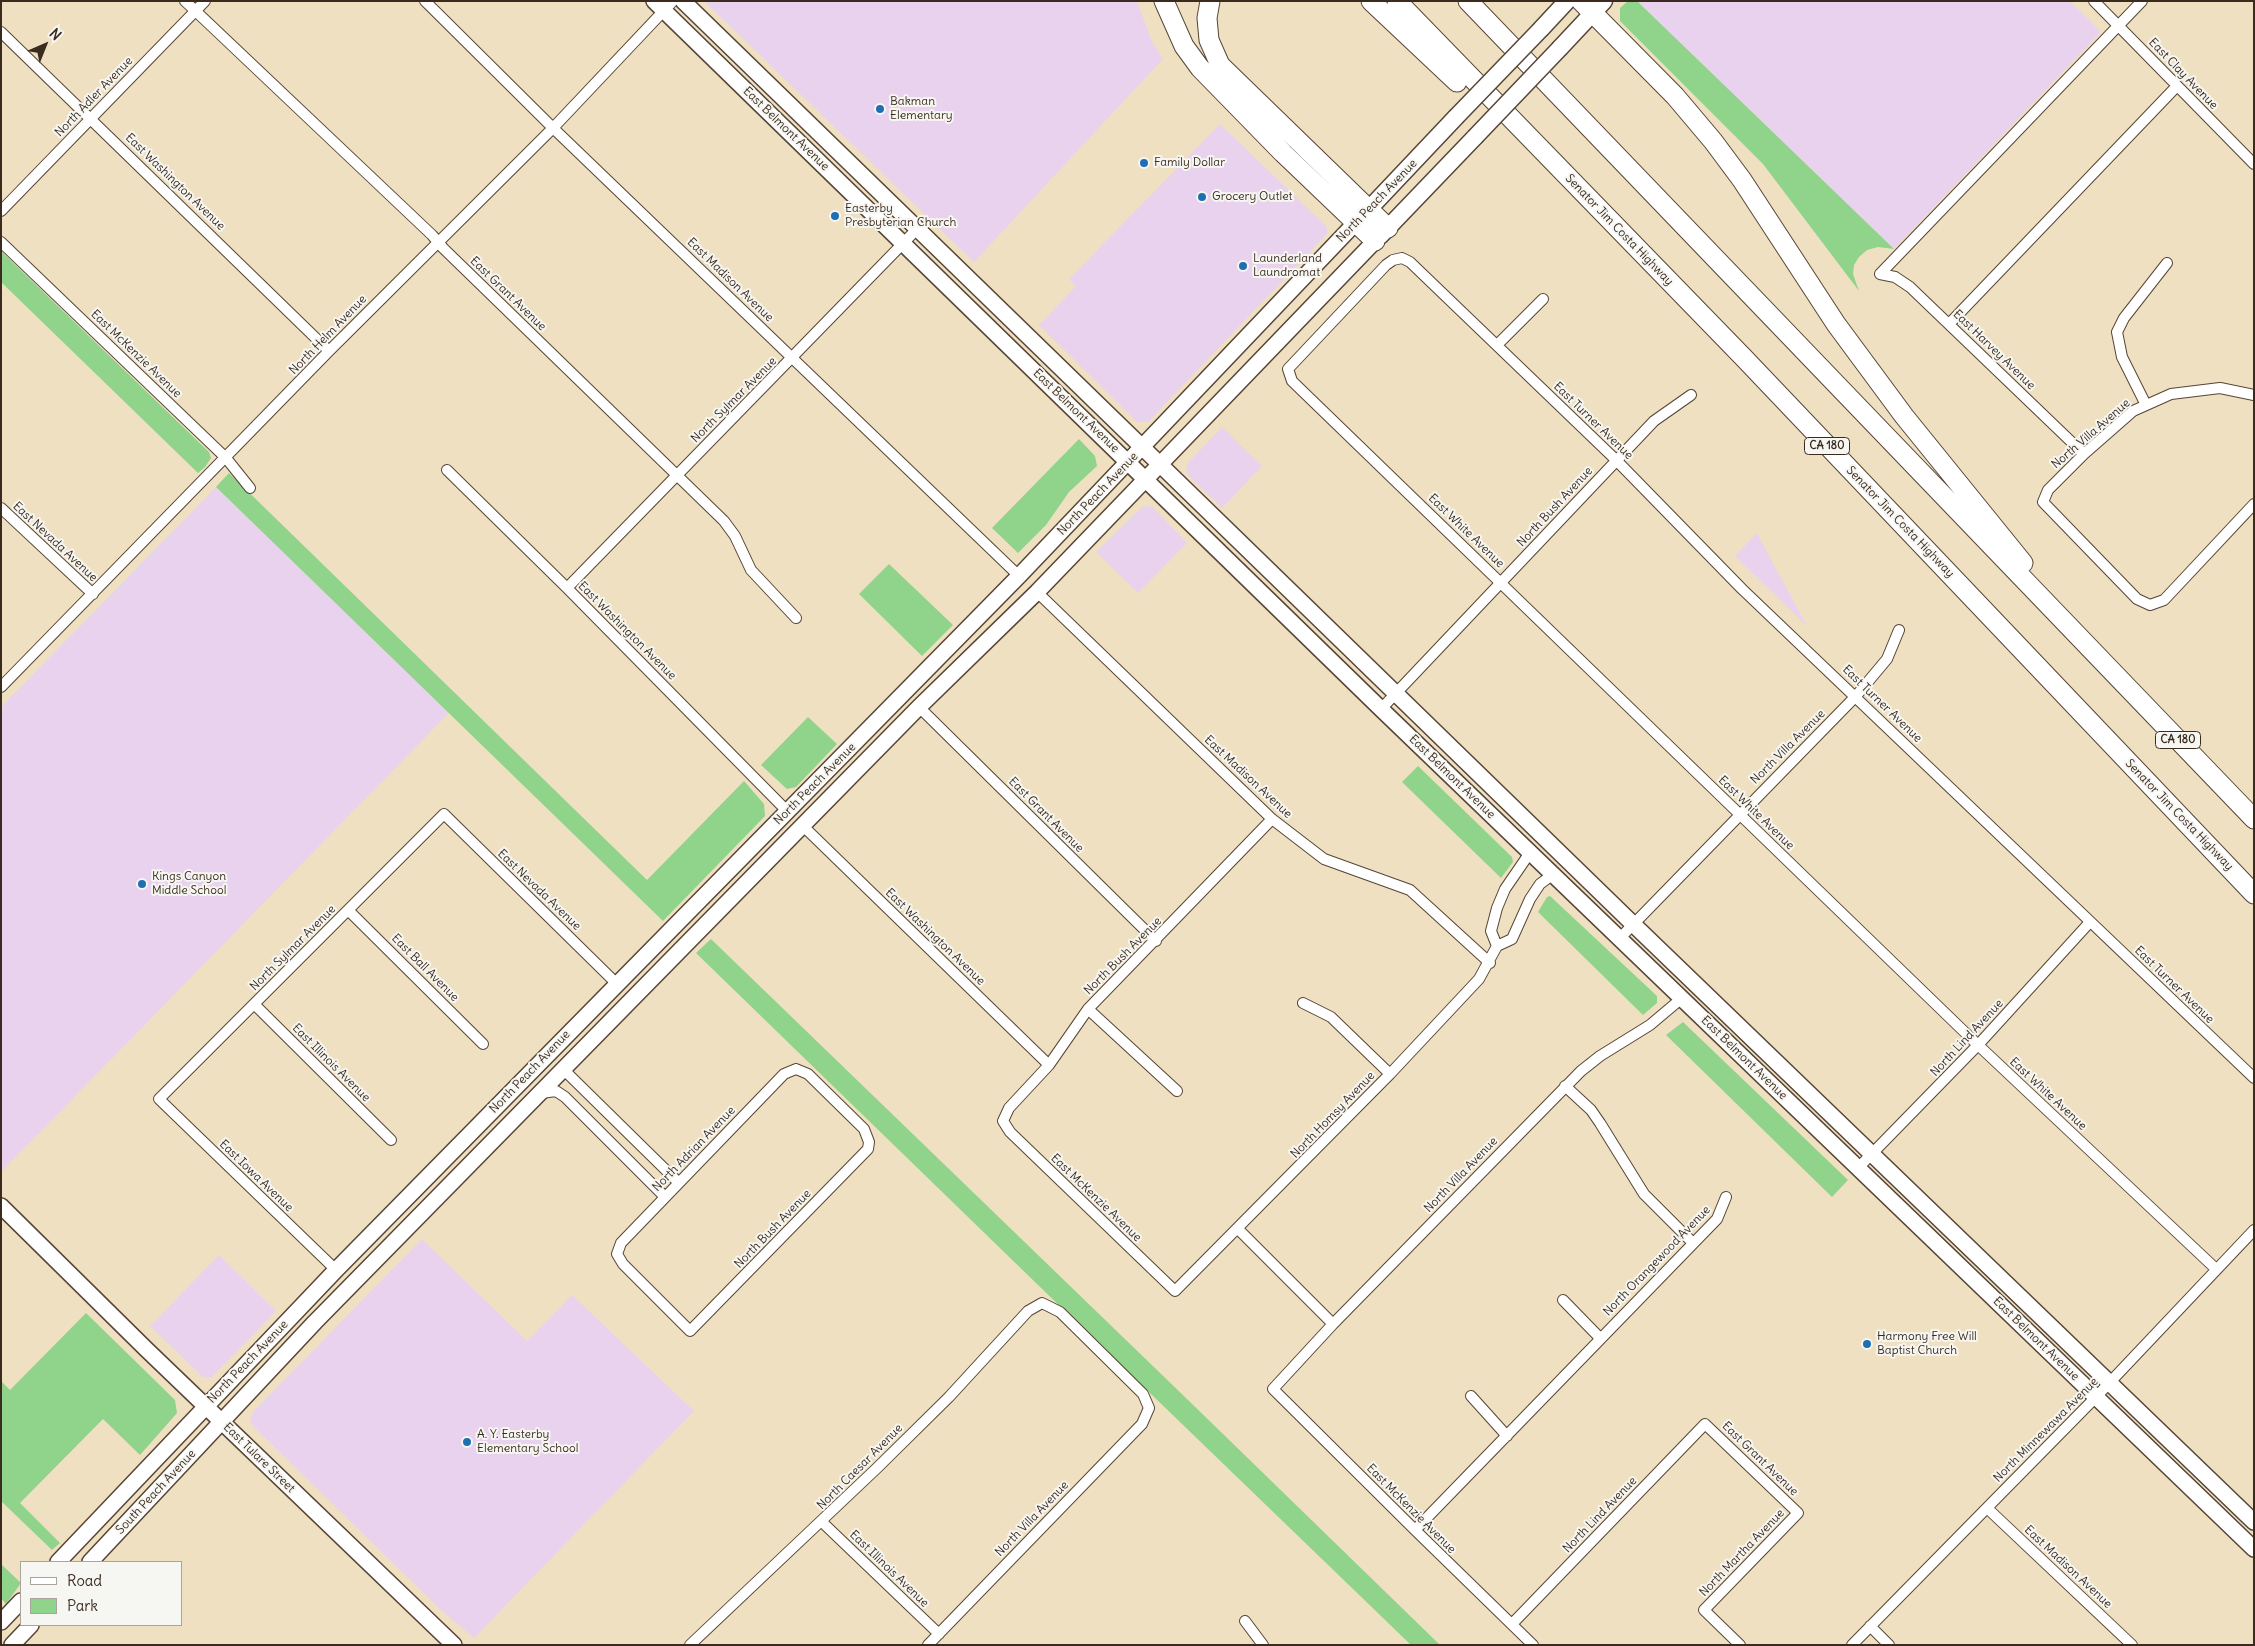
<!DOCTYPE html>
<style>
body{margin:0}
#map{position:relative;width:2255px;height:1646px;overflow:hidden;background:#efe0c1;font-family:Delius,sans-serif}
canvas{display:block}
.frame{position:absolute;inset:0;border:2px solid #3b2a1e;pointer-events:none}
.legend{position:absolute;left:20px;top:1561px;width:162px;height:65px;box-sizing:border-box;background:#f6f6f2;border:1px solid #aba49d;margin:0;padding:6px 9px;list-style:none;font-size:15px;color:#3b2a1e}
.legend li{display:flex;align-items:center;gap:10px;height:25px}
.legend b{width:25px;border:1px solid #aba49d}
.north{position:absolute;left:20px;top:20px;width:50px;height:50px;-webkit-text-stroke:4px #f6f6f2;paint-order:stroke;rotate:44deg;font-size:14px;font-weight:700;line-height:20px;text-align:center;color:#3b2a1e}
.north::after{content:'';display:block;margin:auto;width:18px;height:22px;background:#3b2a1e;clip-path:polygon(50% 0,100% 100%,50% 72%,0 100%)}
</style>
<div id="map">
<canvas width="2255" height="1646"></canvas>
<div class="frame"></div>
<ul class="legend">
<li><b style="height:6px;background:#fff"></b>Road</li>
<li><b style="height:14px;background:#90d38b"></b>Park</li>
</ul>
<div class="north">N</div>
</div>
<script>
const c = document.querySelector('canvas').getContext('2d');
c.lineJoin = 'round';
function fill(path, color) {
  c.fillStyle = color;
  c.fill(path, 'evenodd');
}
function poly(rows) {
  const path = new Path2D();
  for (const r of rows) {
    path.moveTo(r[0], r[1]);
    for (let i = 2; i < r.length; i += 2) path.lineTo(r[i], r[i + 1]);
  }
  return path;
}
function trace(path, color, width, dash) {
  c.strokeStyle = color;
  c.lineWidth = width;
  c.lineCap = dash ? 'butt' : 'round';
  c.setLineDash(dash || []);
  c.stroke(path);
}
function label(font, color, halo, rows, align = 'center') {
  c.font = font + ' Delius,sans-serif';
  c.lineWidth = 4;
  c.setLineDash([]);
  c.textBaseline = 'middle';
  c.strokeStyle = halo;
  c.fillStyle = color;
  for (const [text, x, y, turn = 0] of rows) {
    c.save();
    c.translate(x, y);
    c.rotate((+turn || 0) * Math.PI / 180);
    c.textAlign = isNaN(turn) ? turn : align;
    if (halo) c.strokeText(text, 0, 0);
    c.fillText(text, 0, 0);
    c.restore();
  }
}
const built = poly([
 [704,1,1137,1,1152,42,1163,59,974,262],
 [1637,1,2070,1,2101,32,1894,249],
 [1220,124,1327,227,1327,234,1148,422,1137,422,1039,325,1076,286,1069,279],
 [1222,427,1262,466,1222,508,1189,476,1186,470,1188,463],
 [216,487,449,713,1,1172,1,707],
 [1152,506,1187,543,1138,593,1096,552,1142,507],
 [1757,533,1788,591,1807,626,1735,556],
 [422,1239,527,1341,572,1295,694,1411,474,1638,441,1610,253,1426,250,1421,253,1412],
 [219,1255,276,1311,212,1377,203,1377,150,1326]
]);
const green = poly([
 [1628,1,1637,1,1894,249,1878,247,1867,250,1859,257,1854,265,1853,274,1859,291,1763,164,1620,21,1620,8],
 [1,251,209,452,211,458,205,467,198,473,1,282],
 [1079,439,1095,456,1097,466,1069,492,1046,525,1018,553,992,528],
 [229,473,647,880,744,781,764,804,765,816,663,921,216,487],
 [889,564,953,625,922,656,859,594],
 [808,717,837,744,796,787,787,789,761,765],
 [1418,766,1512,857,1513,862,1501,878,1402,782],
 [1550,896,1657,996,1657,1003,1643,1015,1538,912,1547,897],
 [711,939,1187,1399,1440,1645,1411,1645,1037,1284,696,953],
 [1683,1022,1848,1180,1832,1197,1666,1035],
 [86,1313,175,1400,177,1413,140,1455,103,1419,20,1503,60,1543,52,1550,1,1501,1,1381,10,1390],
 [1,1564,21,1583,6,1604,1,1598]
]);
const street = poly([
 [185,1,432,235,443,248,724,521,735,536,751,570,796,618],
 [425,1,553,128,1019,576],
 [2094,1,2254,164],
 [1,32,329,351],
 [1,211,205,1],
 [1,242,226,458,250,488],
 [1880,274,2142,1],
 [1880,274,1895,277,1910,287,2084,454],
 [1949,324,2176,87],
 [1497,345,1543,299],
 [2254,395,2220,388,2171,394,2133,411,2084,454,2048,490,2043,502,2137,599,2150,605,2164,600,2254,504],
 [2146,405,2122,357,2117,332,2124,318,2167,263],
 [447,470,567,588,787,811],
 [1,508,93,594],
 [567,588,917,229],
 [1037,592,1272,819,1324,859,1410,890,1490,963],
 [1,687,329,351,553,128,673,1],
 [919,707,1156,941],
 [1381,709,1654,421,1691,395],
 [1272,819,1088,1009,1049,1065,1009,1108,1003,1121,1010,1132,1175,1291,1390,1074,1479,979,1497,946,1512,939,1530,899,1540,884,1548,878,1556,876],
 [803,826,1049,1065],
 [348,910,483,1044],
 [1620,938,1856,696,1887,659,1899,630],
 [1497,946,1491,931,1497,908,1505,889,1527,857,1527,849],
 [1303,1003,1331,1017,1390,1074],
 [254,1004,391,1140],
 [1088,1009,1177,1091],
 [563,1069,679,1183],
 [796,1069,808,1074,864,1129,869,1142,868,1149,690,1331,623,1264,617,1254,621,1243,784,1074,796,1069],
 [1565,1086,1591,1110,1600,1123,1644,1194,1693,1243],
 [541,1093,556,1091,565,1097,665,1197],
 [1858,1168,1978,1045,2090,922],
 [1238,1229,1333,1324],
 [2216,1269,1978,1045,1292,381,1288,369,1386,265,1393,260,1402,258,1410,262,1616,460,1742,589,2254,1078],
 [336,1270,159,1099,444,814,617,984],
 [1563,1300,1600,1338],
 [1471,1396,1507,1436],
 [1987,1508,2132,1645],
 [822,1522,939,1634],
 [1415,1530,1717,1219,1726,1197],
 [1245,1621,1263,1645],
 [1512,1624,1705,1424,1798,1513,1704,1610,1740,1645],
 [1870,1626,1889,1645],
 [690,1645,877,1468,949,1397,1028,1311,1042,1303,1060,1312,1143,1394,1149,1408,1142,1424,928,1645],
 [1533,1645,1415,1530,1273,1389,1333,1324,1581,1071,1600,1056,1650,1025,1682,998],
 [1852,1645,2096,1397,2254,1230]
]);
const secondary = poly([
 [654,1,1381,709,2254,1549],
 [683,1,1633,924,2254,1522],
 [1,1206,146,1349,454,1645],
 [58,1562,336,1270,1019,576,1362,216],
 [90,1562,315,1322,919,707,1037,592,1375,241],
 [1,1622,21,1601],
 [12,1645,31,1625]
]);
const primary = poly([
 [1541,29,1567,1],
 [1560,48,1604,1],
 [1369,209,1456,117],
 [1380,236,1475,137]
]);
const highway = poly([
 [1164,1,1184,46,1200,68,1283,153,1375,241],
 [1210,1,1207,18,1209,40,1220,65,1388,228],
 [1371,1,1457,82],
 [1397,1,1744,358,2254,894],
 [1468,1,2254,819],
 [1581,1,1675,96,1713,141,1742,180,1836,324,1904,416,2023,563]
]);
const primaryBridge = poly([
 [1456,117,1541,29],
 [1475,137,1560,48]
]);
const markers = [
 [880,109,5,"#1f6fb2"],
 [1144,163,5,"#1f6fb2"],
 [1202,197,5,"#1f6fb2"],
 [835,216,5,"#1f6fb2"],
 [1243,266,5,"#1f6fb2"],
 [142,884,5,"#1f6fb2"],
 [1867,1344,5,"#1f6fb2"],
 [467,1442,5,"#1f6fb2"]
];
const shields = [
 [1827,446,45],
 [2178,740,45]
];
const shieldNames = [
 ["CA 180",1827,446],
 ["CA 180",2178,740]
];
const streetNames = [
 ["East Clay Avenue",2183,74,46],
 ["North Adler Avenue",94,97,-46],
 ["East Belmont Avenue",786,129,44],
 ["East Washington Avenue",175,182,44],
 ["North Peach Avenue",1377,201,-46],
 ["Senator Jim Costa Highway",1619,230,46],
 ["East Madison Avenue",730,280,44],
 ["East Grant Avenue",508,294,44],
 ["North Helm Avenue",328,335,-46],
 ["East Harvey Avenue",1994,350,44],
 ["East McKenzie Avenue",136,354,44],
 ["North Sylmar Avenue",734,400,-45],
 ["East Belmont Avenue",1076,411,44],
 ["East Turner Avenue",1593,421,44],
 ["North Villa Avenue",2091,434,-41],
 ["North Peach Avenue",1098,494,-46],
 ["North Bush Avenue",1555,507,-47],
 ["Senator Jim Costa Highway",1900,522,46],
 ["East White Avenue",1466,531,44],
 ["East Nevada Avenue",55,542,43],
 ["East Washington Avenue",627,631,45],
 ["East Turner Avenue",1882,704,44],
 ["North Villa Avenue",1788,747,-45],
 ["East Madison Avenue",1248,777,43],
 ["East Belmont Avenue",1452,777,44],
 ["North Peach Avenue",815,784,-45],
 ["East White Avenue",1756,813,44],
 ["East Grant Avenue",1046,815,45],
 ["Senator Jim Costa Highway",2179,815,46],
 ["East Nevada Avenue",539,890,44],
 ["East Washington Avenue",935,937,44],
 ["North Sylmar Avenue",293,948,-45],
 ["North Bush Avenue",1123,956,-45],
 ["East Ball Avenue",425,968,45],
 ["East Turner Avenue",2174,985,44],
 ["North Lind Avenue",1967,1038,-47],
 ["East Belmont Avenue",1744,1058,44],
 ["East Illinois Avenue",331,1063,45],
 ["North Peach Avenue",530,1072,-46],
 ["East White Avenue",2048,1094,43],
 ["North Homsy Avenue",1333,1115,-46],
 ["North Adrian Avenue",694,1149,-46],
 ["North Villa Avenue",1461,1175,-46],
 ["East Iowa Avenue",256,1176,44],
 ["East McKenzie Avenue",1096,1198,44],
 ["North Bush Avenue",773,1229,-46],
 ["North Orangewood Avenue",1657,1261,-46],
 ["East Belmont Avenue",2036,1339,44],
 ["North Peach Avenue",248,1362,-46],
 ["North Minnewawa Avenue",2046,1430,-45],
 ["East Tulare Street",259,1458,44],
 ["East Grant Avenue",1760,1459,44],
 ["North Caesar Avenue",860,1467,-45],
 ["South Peach Avenue",156,1492,-47],
 ["East McKenzie Avenue",1411,1509,45],
 ["North Lind Avenue",1600,1515,-46],
 ["North Villa Avenue",1032,1519,-46],
 ["North Martha Avenue",1742,1553,-46],
 ["East Madison Avenue",2068,1567,43],
 ["East Illinois Avenue",889,1569,44]
];
const poiNames = [
 ["Bakman",890,102],
 ["Elementary",890,116],
 ["Family Dollar",1154,163],
 ["Grocery Outlet",1212,197],
 ["Easterby",845,209],
 ["Presbyterian Church",845,223],
 ["Launderland",1253,259],
 ["Laundromat",1253,273],
 ["Kings Canyon",152,877],
 ["Middle School",152,891],
 ["Harmony Free Will",1877,1337],
 ["Baptist Church",1877,1351],
 ["A. Y. Easterby",477,1435],
 ["Elementary School",477,1449]
];
fill(built, '#e9d2ee');
fill(green, '#90d38b');
trace(street, '#564536', 12);
trace(secondary, '#564536', 18);
trace(primary, '#564536', 19);
trace(highway, '#564536', 21);
trace(street, '#fff', 10);
trace(secondary, '#fff', 15);
trace(primary, '#fff', 16);
trace(highway, '#fff', 19);
trace(primaryBridge, '#564536', 19, []);
trace(primaryBridge, '#fff', 16);
for (const [x, y, r, color] of markers) {
  const dot = new Path2D();
  dot.arc(x, y, r, 0, 2 * Math.PI);
  c.fillStyle = color;
  c.fill(dot);
  trace(dot, '#f6f6f2', 2);
}
for (const [x, y, w] of shields) {
  const box = new Path2D();
  box.roundRect(x - w / 2, y - 8.5, w, 17, 4);
  c.fillStyle = '#f6f6f2';
  c.fill(box);
  trace(box, '#3b2a1e', 1);
}
label('bold 11px', '#3b2a1e', null, shieldNames);
label('12px', '#3b2a1e', '#f6f6f2', streetNames);
label('12px', '#3b2a1e', '#f6f6f2', poiNames, 'left');
</script>
